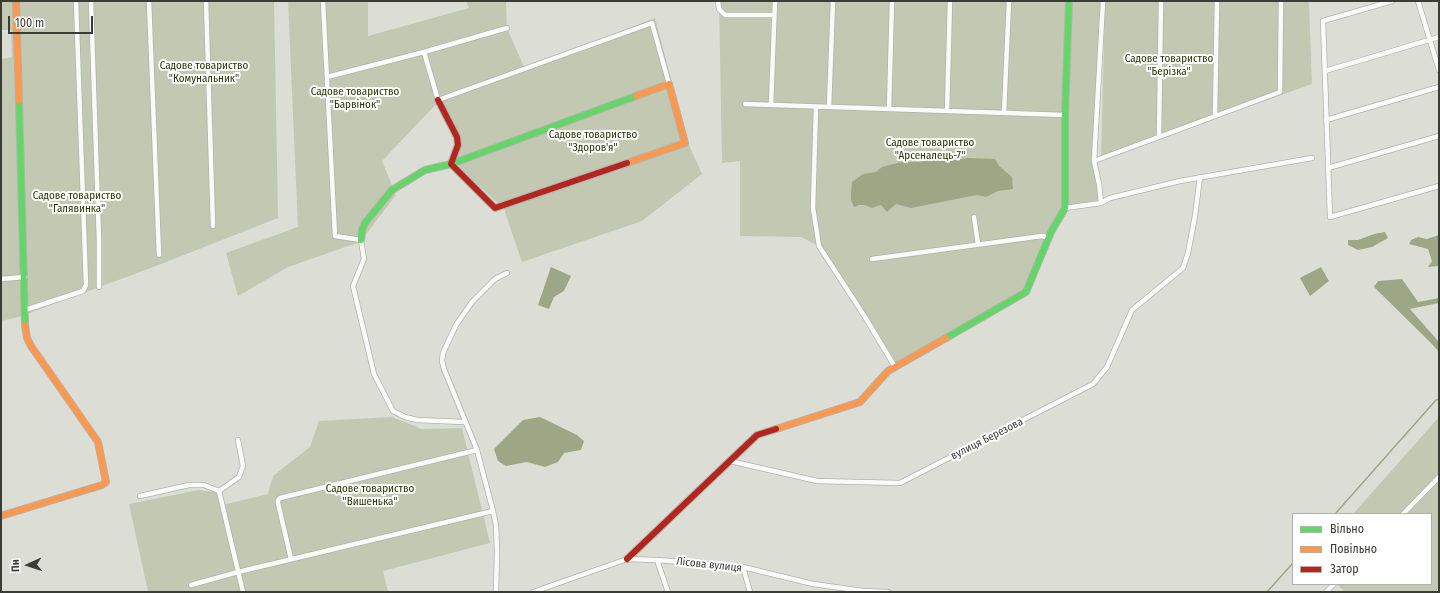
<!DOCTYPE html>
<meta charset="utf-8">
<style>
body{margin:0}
#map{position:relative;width:1440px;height:593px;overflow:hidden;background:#dcded6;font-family:"Fira Sans Condensed",sans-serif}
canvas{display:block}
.frame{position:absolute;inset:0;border:2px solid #3a3c36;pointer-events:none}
.legend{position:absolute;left:1292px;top:513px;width:140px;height:72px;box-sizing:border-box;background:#fff;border:1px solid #b0b1af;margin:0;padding:5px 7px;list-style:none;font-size:12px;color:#3a3c36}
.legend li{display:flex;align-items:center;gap:8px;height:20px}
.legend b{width:20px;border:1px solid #b0b1af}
.north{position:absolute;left:8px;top:545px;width:40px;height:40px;-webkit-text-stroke:3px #fff;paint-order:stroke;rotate:267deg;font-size:11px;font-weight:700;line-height:16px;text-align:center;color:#3a3c36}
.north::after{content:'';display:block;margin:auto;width:14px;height:18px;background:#3a3c36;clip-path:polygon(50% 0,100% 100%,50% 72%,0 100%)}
.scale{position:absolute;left:8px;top:16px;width:85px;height:18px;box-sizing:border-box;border:2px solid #3a3c36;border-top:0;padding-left:5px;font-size:12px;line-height:14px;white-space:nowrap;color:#3a3c36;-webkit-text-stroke:3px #fff;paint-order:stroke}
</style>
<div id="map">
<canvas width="1440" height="593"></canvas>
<div class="frame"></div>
<ul class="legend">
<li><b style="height:5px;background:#63d668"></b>Вільно</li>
<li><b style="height:5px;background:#ff974d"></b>Повільно</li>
<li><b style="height:5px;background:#b3261e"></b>Затор</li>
</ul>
<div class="north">Пн</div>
<div class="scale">100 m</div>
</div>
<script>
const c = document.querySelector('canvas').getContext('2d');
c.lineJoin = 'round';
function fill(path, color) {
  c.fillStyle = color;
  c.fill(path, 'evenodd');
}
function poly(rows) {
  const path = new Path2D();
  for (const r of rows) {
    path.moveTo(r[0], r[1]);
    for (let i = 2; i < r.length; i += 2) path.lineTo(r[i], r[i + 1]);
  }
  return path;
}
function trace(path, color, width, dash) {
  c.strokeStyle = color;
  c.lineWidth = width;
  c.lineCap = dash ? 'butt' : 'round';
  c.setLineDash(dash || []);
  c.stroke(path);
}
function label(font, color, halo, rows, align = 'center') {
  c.font = font + ' "Fira Sans Condensed",sans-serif';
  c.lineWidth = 4;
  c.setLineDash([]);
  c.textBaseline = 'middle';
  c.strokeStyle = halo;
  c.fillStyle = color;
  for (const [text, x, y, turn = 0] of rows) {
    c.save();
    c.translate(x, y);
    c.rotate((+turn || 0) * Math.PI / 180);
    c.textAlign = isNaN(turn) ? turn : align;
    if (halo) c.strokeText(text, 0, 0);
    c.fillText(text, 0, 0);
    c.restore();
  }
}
const green = poly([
 [1,1,274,1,278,218,156,266,19,317,1,321,1,59,12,57,11,30,1,30],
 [288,1,368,1,368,36,469,8,466,1,506,1,507,28,525,69,655,18,688,143,702,174,642,221,522,262,504,209,452,161,460,138,441,99,382,161,396,195,360,242,288,267,238,296,226,253,298,227],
 [719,1,1101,1,1094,161,1101,203,1065,208,1026,292,895,367,819,246,801,237,740,236,740,161,722,163],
 [1105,1,1309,1,1312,84,1101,159],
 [392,417,422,429,462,428,490,543,383,571,388,592,148,592,129,504,199,490,220,493,223,505,268,494,273,476,310,447,319,421],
 [1439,417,1439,592,1345,592,1336,584,1431,584,1431,514,1353,514]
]);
const water = poly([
 [942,157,956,160,968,158,995,159,999,166,1012,177,1013,189,998,191,986,197,977,195,911,208,896,204,887,212,881,205,872,208,865,205,859,205,854,207,851,200,851,193,852,182,863,174,876,172,882,167,901,162,919,162],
 [1385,232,1388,238,1372,247,1358,250,1348,245,1348,240,1358,240,1374,234],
 [1439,235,1439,266,1428,267,1432,261,1428,249,1409,244,1411,240,1418,237,1427,239],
 [551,267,571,276,564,291,554,297,549,309,538,305],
 [1321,267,1329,281,1310,296,1300,278],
 [1402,279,1418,302,1439,298,1439,303,1410,309,1439,342,1439,352,1430,342,1374,287,1378,281],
 [540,417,577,435,584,441,581,450,564,453,558,462,545,467,527,462,506,466,498,461,494,449,523,420]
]);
const stream = poly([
 [1335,514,1436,400,1439,399],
 [1267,592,1293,563]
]);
const street = poly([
 [91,1,99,241,99,287],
 [149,1,159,255],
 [206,1,213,226],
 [323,1,335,236,361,240,364,259,353,286,374,374,393,411,405,417,417,420,464,422],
 [718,1,719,9,725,15,774,15],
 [1392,1,1323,21,1330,217,1439,186],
 [1418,1,1439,70],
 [424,52,507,28],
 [1325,71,1439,37],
 [327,77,424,52,438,100,652,23,669,84],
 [745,104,1065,115],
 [771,105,775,1],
 [816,107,813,208,819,246,865,317,895,367],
 [829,107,833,1],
 [889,109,892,1],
 [947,111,950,1],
 [1004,113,1009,1],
 [1215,115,1217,1],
 [1326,120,1439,87],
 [1159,136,1161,1],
 [1094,161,1280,92,1281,1],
 [1328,168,1439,136],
 [1101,203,1110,198,1180,181,1312,158],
 [1065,208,1101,203,1099,184,1094,161,1103,1],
 [974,217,978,244],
 [872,259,1042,236,1049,238],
 [1,279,25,277],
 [25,310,83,291,86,285,76,1],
 [238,440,243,466,239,477,219,491,243,592],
 [730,461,817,481,900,483,1093,384,1107,367,1132,310,1183,268,1188,253,1195,216,1200,177],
 [140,496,189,485,204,485,219,491],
 [1403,514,1439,477],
 [291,559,278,503,278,500,280,498,477,450],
 [657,560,668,592],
 [743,567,750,592],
 [191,585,238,572,493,511],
 [496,592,497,552,496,525,493,511,477,450,444,369,442,361,443,353,456,325,472,302,495,279,507,273],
 [533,592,627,559,657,560,743,567,813,584,863,591,888,592],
 [1326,592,1334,584],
 [1438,592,1439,591]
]);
const fast = poly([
 [19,101,25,325],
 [361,240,362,230,365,223,392,190,425,170,451,164,636,96],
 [946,338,1026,292,1051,232,1065,208,1065,115,1069,1]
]);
const slow = poly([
 [16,1,19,101],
 [627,163,685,143,669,84,636,96],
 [776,429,860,402,888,371,946,338],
 [1,516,102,485,106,482,98,442,31,346,27,338,25,325]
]);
const jam = poly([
 [438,100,457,137,458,145,451,164,495,208,627,163],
 [627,559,757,435,776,429]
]);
const parkNames = [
 ["Садове товариство",1169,59],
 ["\"Берізка\"",1169,72],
 ["Садове товариство",204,66],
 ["\"Комунальник\"",204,79],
 ["Садове товариство",355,92],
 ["\"Барвінок\"",355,105],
 ["Садове товариство",593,135],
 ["\"Здоров'я\"",593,148],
 ["Садове товариство",930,143],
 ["\"Арсеналець-7\"",930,156],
 ["Садове товариство",77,196],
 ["\"Галявинка\"",77,209],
 ["Садове товариство",370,489],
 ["\"Вишенька\"",370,502]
];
const streetNames = [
 ["вулиця Березова",987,439,-27],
 ["Лісова вулиця",709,565,6]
];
fill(green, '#c2c8b1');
fill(water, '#9da786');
trace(stream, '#9da786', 1.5);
trace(street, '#b1b3ad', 6);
trace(fast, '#b1b3ad', 8);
trace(slow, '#b1b3ad', 8);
trace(jam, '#b1b3ad', 8);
trace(street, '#fafaf9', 4.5);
trace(fast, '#63d668', 6);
trace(slow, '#ff974d', 6);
trace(jam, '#b3261e', 6);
label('11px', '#2a3500', '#fff', parkNames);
label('11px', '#3a3c36', '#fff', streetNames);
</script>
